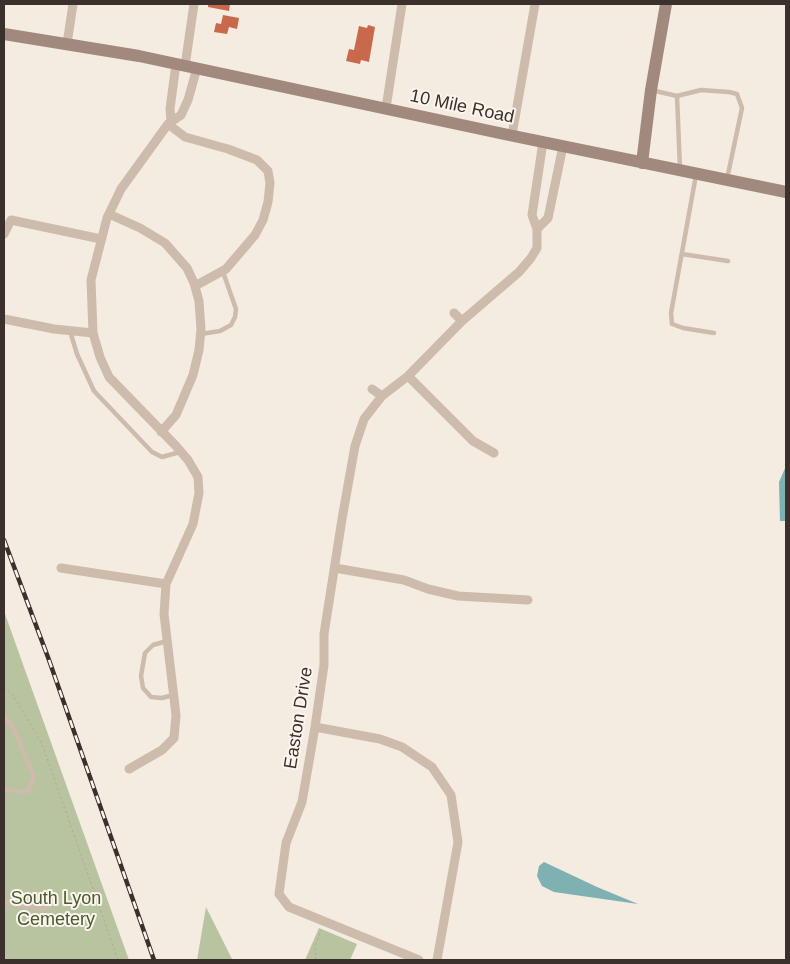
<!DOCTYPE html>
<style>
body{margin:0}
#map{position:relative;width:790px;height:964px;overflow:hidden;background:#f4ebe1;font-family:Helvetica,sans-serif}
canvas{display:block}
.frame{position:absolute;inset:0;border:5px solid #3b302b;pointer-events:none}
</style>
<div id="map">
<canvas width="790" height="964"></canvas>
<div class="frame"></div>
</div>
<script>
const c = document.querySelector('canvas').getContext('2d');
c.lineJoin = 'round';
function fill(path, color) {
  c.fillStyle = color;
  c.fill(path, 'evenodd');
}
function poly(rows) {
  const path = new Path2D();
  for (const r of rows) {
    path.moveTo(r[0], r[1]);
    for (let i = 2; i < r.length; i += 2) path.lineTo(r[i], r[i + 1]);
  }
  return path;
}
function trace(path, color, width, dash) {
  c.strokeStyle = color;
  c.lineWidth = width;
  c.lineCap = dash ? 'butt' : 'round';
  c.setLineDash(dash || []);
  c.stroke(path);
}
function label(font, color, halo, rows, align = 'center') {
  c.font = font + ' Helvetica,sans-serif';
  c.lineWidth = 4;
  c.setLineDash([]);
  c.textBaseline = 'middle';
  c.strokeStyle = halo;
  c.fillStyle = color;
  for (const [text, x, y, turn = 0] of rows) {
    c.save();
    c.translate(x, y);
    c.rotate((+turn || 0) * Math.PI / 180);
    c.textAlign = isNaN(turn) ? turn : align;
    if (halo) c.strokeText(text, 0, 0);
    c.fillText(text, 0, 0);
    c.restore();
  }
}
const green = poly([
 [4,611,20,656,129,960,4,960],
 [206,907,232,959,234,960,197,960],
 [319,928,357,944,350,960,305,960]
]);
const water = poly([
 [786,466,786,521,780,521,779,482],
 [544,862,597,887,638,904,554,892,542,886,537,876,539,866]
]);
const building = poly([
 [208,4,230,4,229,11,208,7],
 [223,15,239,18,237,29,229,27,227,34,214,32,216,23,221,24],
 [368,25,375,27,369,62,361,60,360,64,346,61,349,49,354,50,359,26,367,28]
]);
const path = poly([
 [4,687,13,695,42,744,118,960],
 [316,960,315,947,321,930]
]);
const lane = poly([
 [651,90,677,96,701,90,729,92,737,94,742,108,727,179],
 [677,96,680,169],
 [696,175,671,313,672,324,683,328,714,333],
 [682,254,728,261],
 [70,331,77,354,94,391,152,452,162,457,180,452],
 [201,334,220,331,231,325,235,317,236,309,223,272],
 [167,641,153,645,145,653,141,676,143,688,151,697,162,698,173,695],
 [4,718,12,725,34,777,28,791,23,792,4,789],
 [4,903,42,909,50,907]
]);
const street = poly([
 [67,44,73,4],
 [185,66,194,4],
 [386,108,402,4],
 [171,120,170,109,176,64],
 [168,124,185,137,228,149,257,160,268,171,270,183,268,202,263,220,255,235,226,269,195,286],
 [512,135,535,4],
 [109,214,140,228,165,243,187,268,194,283,199,301,201,329,199,350,193,375,176,415,161,432],
 [537,229,548,218,563,146],
 [4,234,11,220,101,239],
 [454,313,462,321],
 [4,319,54,329,93,333],
 [408,376,473,441,494,453],
 [372,389,382,396],
 [61,568,166,584],
 [335,568,404,580,428,589,458,596,528,600],
 [315,727,380,739,402,747,432,767,451,795,458,842,437,960],
 [129,769,162,750,174,738,176,715,164,614,166,584,193,524,199,493,198,477,188,460,176,446,109,377,100,357,93,333,91,280,107,218,121,189,168,124,181,115,188,100,197,68],
 [419,960,289,907,279,894,286,843,302,802,315,727,324,665,324,634,342,519,355,446,364,419,382,396,408,376,462,321,519,272,531,258,537,248,537,229,532,215,543,142]
]);
const secondary = poly([
 [4,34,139,56,504,134,786,192],
 [642,163,651,90,666,4]
]);
const rail = poly([
 [4,540,49,660,154,960]
]);
const streetNames = [
 ["10 Mile Road",462,107,12],
 ["Easton Drive",299,718,-81]
];
const parkNames = [
 ["South Lyon",56,899],
 ["Cemetery",56,920]
];
fill(green, '#b8c4a0');
fill(water, '#7fb0b2');
fill(building, '#c8694b');
trace(path, '#b9a596', 1, [2.5, 2.5]);
trace(lane, '#cdbbac', 4.5);
trace(street, '#cdbbac', 9);
trace(secondary, '#a18a7d', 12);
trace(rail, '#3b302b', 4.5);
trace(rail, '#fbf5ee', 2.5, [8]);
label('18px', '#3b302b', '#fbf5ee', streetNames);
label('18px', '#4a5a2e', '#fbf5ee', parkNames);
</script>
